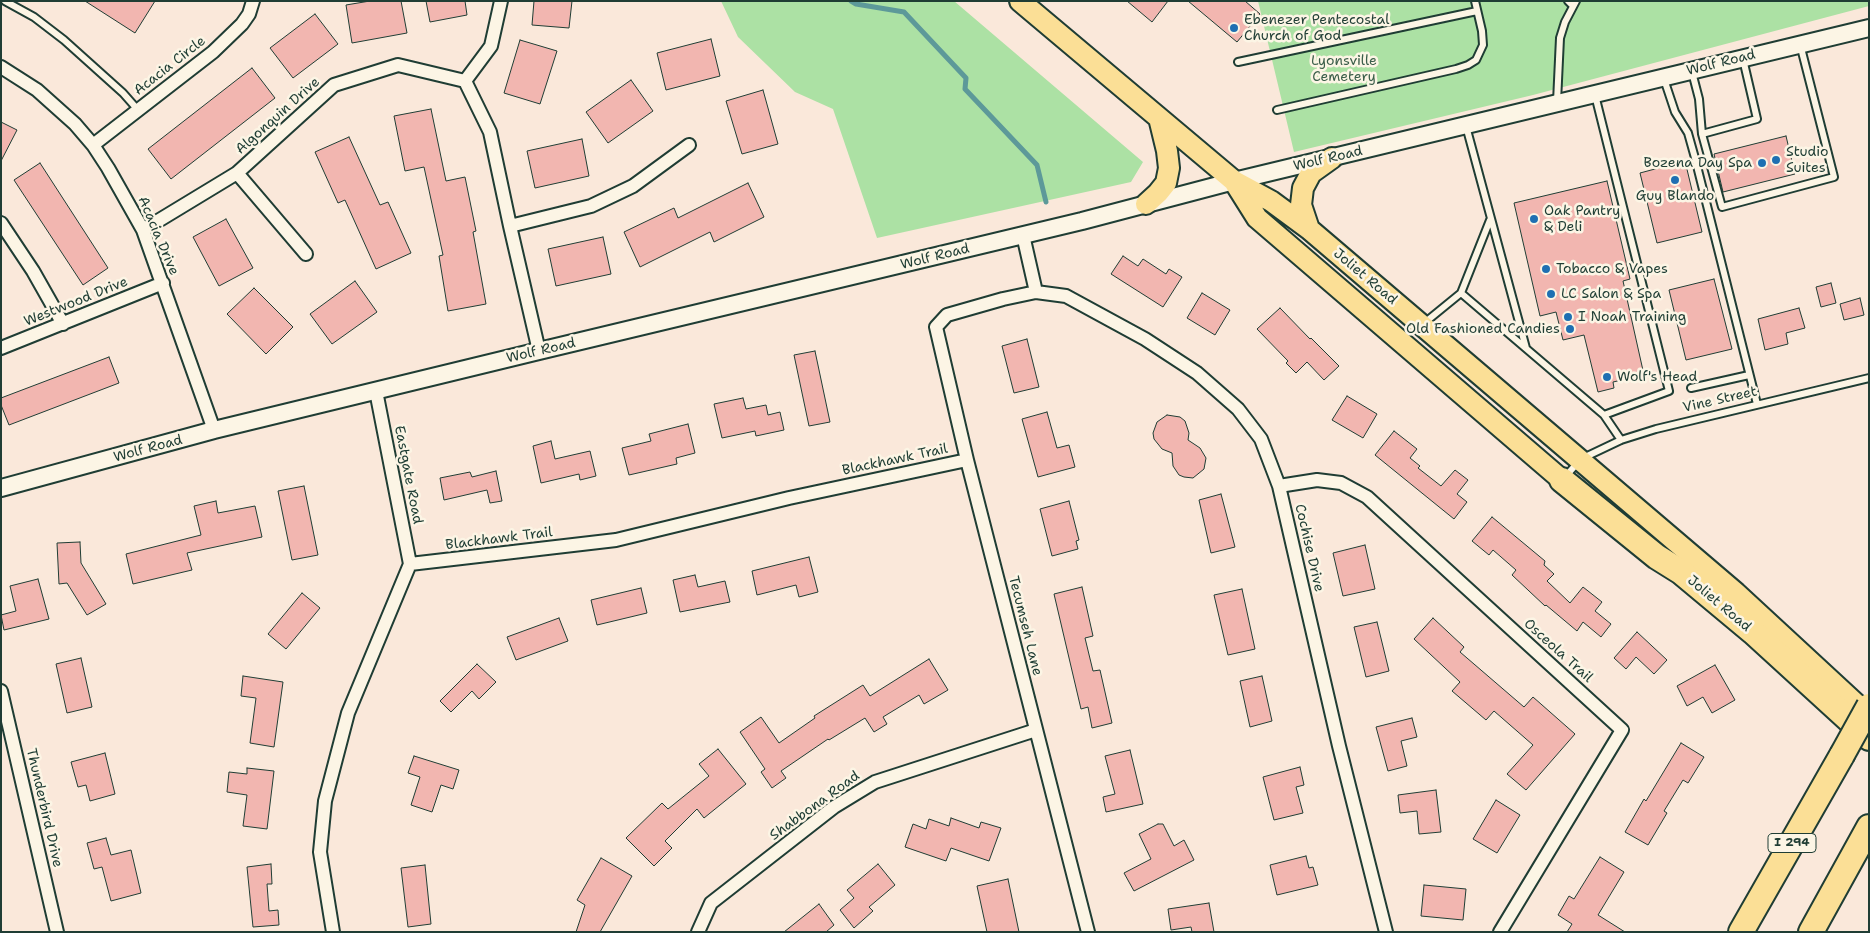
<!DOCTYPE html>
<style>
body{margin:0}
#map{position:relative;width:1870px;height:933px;overflow:hidden;background:#fae8da;font-family:"Shantell Sans",sans-serif}
canvas{display:block}
.frame{position:absolute;inset:0;border:2px solid #1f3d34;pointer-events:none}
</style>
<div id="map">
<canvas width="1870" height="933"></canvas>
<div class="frame"></div>
</div>
<script>
const c = document.querySelector('canvas').getContext('2d');
c.lineJoin = 'round';
function fill(path, color) {
  c.fillStyle = color;
  c.fill(path, 'evenodd');
}
function poly(rows) {
  const path = new Path2D();
  for (const r of rows) {
    path.moveTo(r[0], r[1]);
    for (let i = 2; i < r.length; i += 2) path.lineTo(r[i], r[i + 1]);
  }
  return path;
}
function trace(path, color, width, dash) {
  c.strokeStyle = color;
  c.lineWidth = width;
  c.lineCap = dash ? 'butt' : 'round';
  c.setLineDash(dash || []);
  c.stroke(path);
}
function label(font, color, halo, rows, align = 'center') {
  c.font = font + ' "Shantell Sans",sans-serif';
  c.lineWidth = 5;
  c.setLineDash([]);
  c.textBaseline = 'middle';
  c.strokeStyle = halo;
  c.fillStyle = color;
  for (const [text, x, y, turn = 0] of rows) {
    c.save();
    c.translate(x, y);
    c.rotate((+turn || 0) * Math.PI / 180);
    c.textAlign = isNaN(turn) ? turn : align;
    if (halo) c.strokeText(text, 0, 0);
    c.fillText(text, 0, 0);
    c.restore();
  }
}
const green = poly([
 [721,1,954,1,1143,162,1131,182,877,238,833,109,795,92,738,37],
 [1258,1,1869,1,1869,6,1533,95,1294,152]
]);
const stream = poly([
 [851,1,856,4,904,12,966,78,965,89,1037,165,1046,202]
]);
const building = poly([
 [85,1,155,1,135,33,85,1],
 [370,1,401,1,407,33,352,43,346,5,370,1],
 [426,1,465,1,467,15,430,22,426,1],
 [534,1,572,1,569,28,532,25,534,1],
 [1127,1,1168,1,1152,22,1127,1],
 [1188,1,1245,1,1260,14,1237,42,1188,1],
 [315,14,338,44,293,78,270,48,315,14],
 [711,39,720,76,666,90,657,53,711,39],
 [520,40,557,51,540,104,504,93,520,40],
 [252,68,275,98,171,179,148,149,252,68],
 [631,80,653,111,608,143,586,112,631,80],
 [763,90,778,144,742,154,726,101,763,90],
 [431,109,446,181,465,177,476,231,473,232,486,304,448,311,439,256,443,255,424,167,405,171,394,116,431,109],
 [1,122,17,130,1,161,1,122],
 [1786,136,1795,174,1723,192,1714,154,1786,136],
 [349,137,380,205,388,202,411,253,376,269,345,200,338,203,315,152,349,137],
 [582,139,589,176,535,188,527,151,582,139],
 [1685,161,1702,232,1657,243,1640,173,1685,161],
 [40,163,108,268,83,285,14,180,40,163],
 [1607,181,1630,279,1623,281,1644,375,1613,382,1614,388,1598,392,1584,335,1563,340,1556,312,1540,316,1514,203,1607,181],
 [748,183,764,217,714,242,710,232,640,267,624,232,674,208,678,218,748,183],
 [226,219,253,268,219,286,193,237,226,219],
 [603,237,611,274,556,286,548,249,603,237],
 [1123,256,1138,266,1143,259,1166,274,1169,269,1182,277,1163,307,1111,274,1123,256],
 [1714,279,1732,349,1686,360,1669,290,1714,279],
 [355,281,377,312,332,344,310,314,355,281],
 [1831,283,1836,303,1821,307,1816,287,1831,283],
 [254,288,293,327,266,354,227,314,254,288],
 [1202,293,1230,310,1215,335,1187,318,1202,293],
 [1860,298,1864,315,1844,320,1840,304,1860,298],
 [1280,308,1310,339,1311,338,1339,366,1324,380,1307,362,1296,373,1286,363,1288,361,1257,329,1280,308],
 [1799,308,1805,328,1786,333,1788,344,1765,350,1758,319,1799,308],
 [1027,339,1039,387,1014,393,1002,346,1027,339],
 [815,351,830,422,809,426,794,355,815,351],
 [109,357,119,383,9,425,1,405,1,398,109,357],
 [1347,396,1377,414,1363,438,1332,420,1347,396],
 [743,398,746,409,766,405,768,415,780,412,784,430,756,436,755,431,722,438,714,404,743,398],
 [1047,412,1057,448,1069,445,1075,467,1038,477,1022,419,1047,412],
 [1167,415,1180,417,1185,421,1189,433,1188,440,1200,448,1206,458,1204,469,1193,478,1184,477,1179,475,1173,466,1172,453,1162,449,1154,439,1153,433,1157,422,1167,415],
 [688,424,695,453,676,458,677,464,629,475,622,448,651,441,649,434,688,424],
 [1394,431,1417,449,1410,458,1420,466,1418,468,1441,486,1455,470,1468,480,1457,494,1467,502,1454,519,1375,455,1394,431],
 [551,441,555,459,590,451,596,476,580,480,579,474,541,483,533,446,551,441],
 [496,471,502,501,490,503,487,490,444,500,440,478,470,472,472,477,496,471],
 [304,486,318,555,292,560,278,491,304,486],
 [1221,494,1235,547,1211,553,1199,500,1221,494],
 [216,501,218,513,255,506,262,537,187,553,192,570,133,584,126,554,201,535,194,506,216,501],
 [1069,501,1079,540,1076,541,1078,549,1052,556,1040,509,1069,501],
 [1492,517,1545,561,1544,565,1554,574,1547,581,1570,603,1583,587,1602,602,1595,611,1611,624,1601,637,1583,622,1577,631,1546,605,1545,606,1512,575,1516,570,1493,550,1489,555,1472,541,1492,517],
 [80,542,81,563,106,604,87,615,67,583,59,584,57,543,80,542],
 [1365,545,1375,589,1343,596,1333,553,1365,545],
 [809,557,818,592,799,597,796,585,757,595,752,571,809,557],
 [695,575,698,587,725,581,730,602,680,612,673,580,695,575],
 [38,579,49,619,4,630,1,615,16,611,10,586,38,579],
 [1082,587,1093,636,1085,638,1093,671,1100,670,1112,723,1092,728,1088,707,1081,709,1054,594,1082,587],
 [641,588,647,613,597,625,591,600,641,588],
 [1242,589,1255,649,1228,655,1214,595,1242,589],
 [302,593,320,608,286,649,268,634,302,593],
 [559,618,568,641,516,660,507,637,559,618],
 [1433,618,1464,647,1460,652,1524,707,1533,697,1575,734,1526,790,1507,774,1533,745,1494,711,1486,720,1452,691,1460,682,1414,639,1433,618],
 [1377,622,1389,671,1366,677,1354,627,1377,622],
 [1637,632,1667,660,1654,674,1636,657,1626,669,1614,658,1637,632],
 [81,658,92,707,67,713,56,664,81,658],
 [929,659,948,690,924,704,919,695,883,717,887,724,874,732,865,718,829,740,828,739,781,771,786,778,772,788,761,772,765,769,740,732,761,717,779,743,815,718,814,716,863,685,870,696,929,659],
 [477,664,496,682,479,699,472,691,451,712,440,701,477,664],
 [1715,665,1735,700,1712,713,1703,697,1687,706,1677,686,1715,665],
 [243,676,283,682,274,747,250,743,256,698,241,696,243,676],
 [1262,676,1272,721,1250,727,1240,681,1262,676],
 [1412,718,1417,737,1401,741,1407,766,1388,771,1376,727,1412,718],
 [1681,743,1704,757,1688,783,1683,780,1664,811,1667,813,1648,845,1625,832,1644,799,1646,801,1681,743],
 [718,749,746,784,704,818,697,809,665,841,672,848,654,866,626,838,662,803,668,809,709,776,699,764,718,749],
 [1130,750,1143,804,1106,812,1103,797,1115,794,1105,756,1130,750],
 [105,753,115,794,90,801,86,785,78,787,71,762,105,753],
 [414,756,459,770,453,789,441,785,432,812,411,805,420,777,408,773,414,756],
 [1300,767,1304,785,1296,787,1303,813,1274,820,1263,777,1300,767],
 [247,768,274,771,267,829,243,826,247,795,227,792,229,772,247,774,247,768],
 [1436,790,1441,832,1419,834,1417,811,1400,813,1398,795,1436,790],
 [1496,800,1520,815,1497,853,1473,839,1496,800],
 [951,818,979,828,981,822,1001,828,989,861,951,848,946,861,905,847,913,824,926,829,929,819,949,826,951,818],
 [1158,824,1163,824,1174,846,1184,840,1194,860,1134,891,1124,873,1151,859,1139,834,1158,824],
 [106,838,111,855,131,850,141,893,111,901,102,867,94,869,87,843,106,838],
 [1306,856,1309,868,1313,867,1318,885,1277,895,1270,865,1306,856],
 [1600,857,1624,872,1598,915,1625,932,1567,932,1572,924,1558,915,1569,896,1574,899,1600,857],
 [601,858,632,876,600,932,576,932,585,905,577,900,601,858],
 [271,864,272,884,267,884,269,911,278,910,279,925,253,927,247,867,271,864],
 [878,864,895,885,869,907,873,911,854,928,840,910,854,898,847,890,878,864],
 [425,865,431,924,408,927,401,868,425,865],
 [1008,879,1019,932,987,932,977,886,1008,879],
 [1424,885,1466,889,1463,920,1421,916,1424,885],
 [1209,903,1214,932,1192,932,1191,927,1171,930,1168,909,1209,903],
 [819,904,834,925,826,932,784,932,819,904]
]);
const service = poly([
 [5,1,34,17,64,40,123,93,138,110],
 [1568,1,1573,6],
 [1238,62,1477,11],
 [1692,72,1699,99,1702,134,1722,207,1834,177,1800,44],
 [1664,79,1675,112,1688,133,1695,158,1757,404],
 [1595,95,1669,391,1604,415],
 [1557,102,1560,38,1565,22,1576,1],
 [1277,110,1456,69,1468,65,1476,60,1483,45,1482,31,1475,1],
 [1466,126,1526,348],
 [1702,134,1757,119,1743,59],
 [1461,293,1490,220],
 [1423,324,1461,293,1604,415,1621,440],
 [1691,388,1749,375],
 [1565,477,1581,459,1621,440,1656,429,1869,378]
]);
const minor = poly([
 [1,67,37,90,75,124,93,145,108,168,143,230,214,430],
 [465,81,491,46,501,1],
 [93,145,213,52,242,24,249,14,253,1],
 [237,173,306,254],
 [1,223,33,271,63,324],
 [510,226,591,206,633,186,689,145],
 [143,230,237,173,334,85,398,65,465,81,490,132,510,226,539,351],
 [1023,235,1036,292],
 [1,348,163,283],
 [376,391,410,564],
 [1279,486,1317,480,1341,483,1367,497,1622,730,1500,932],
 [410,564,616,540,789,498,967,460],
 [1,691,57,932],
 [333,932,320,852,325,801,348,713,410,564],
 [698,932,711,903,834,807,875,782,1036,730],
 [1088,932,967,460,936,327,947,315,1003,299,1036,292,1066,296,1145,339,1197,373,1238,409,1261,439,1279,486,1339,746,1386,932]
]);
const tertiary = poly([
 [1,488,214,430,539,351,1082,221,1234,181,1869,28]
]);
const primary = poly([
 [1020,1,1234,181,1271,201,1309,229,1736,593,1869,716],
 [1235,183,1257,218,1562,480],
 [1146,204,1158,193,1166,183,1169,168,1167,151,1159,118],
 [1309,229,1301,205,1303,188,1311,173,1332,158]
]);
const motorway = poly([
 [1562,480,1657,557,1681,572,1753,632,1869,738],
 [1741,932,1842,755],
 [1811,932,1869,827]
]);
const motorwayBridge = poly([
 [1842,755,1869,706]
]);
const markers = [
 [1234,28,5,"#1f6fb2"],
 [1776,160,5,"#1f6fb2"],
 [1762,163,5,"#1f6fb2"],
 [1675,180,5,"#1f6fb2"],
 [1534,219,5,"#1f6fb2"],
 [1546,269,5,"#1f6fb2"],
 [1551,294,5,"#1f6fb2"],
 [1568,317,5,"#1f6fb2"],
 [1570,329,5,"#1f6fb2"],
 [1607,377,5,"#1f6fb2"]
];
const shields = [
 [1792,843,48]
];
const shieldNames = [
 ["I 294",1792,843]
];
const poiNames = [
 ["Ebenezer Pentecostal",1244,20],
 ["Church of God",1244,36],
 ["Studio",1786,152],
 ["Suites",1786,168],
 ["Bozena Day Spa",1752,163,"right"],
 ["Guy Blando",1675,196,"center"],
 ["Oak Pantry",1544,211],
 ["& Deli",1544,227],
 ["Tobacco & Vapes",1556,269],
 ["LC Salon & Spa",1561,294],
 ["I Noah Training",1578,317],
 ["Old Fashioned Candies",1560,329,"right"],
 ["Wolf's Head",1617,377]
];
const parkNames = [
 ["Lyonsville",1344,61],
 ["Cemetery",1344,77]
];
const streetNames = [
 ["Wolf Road",1721,63,-14],
 ["Acacia Circle",170,66,-38],
 ["Algonquin Drive",278,116,-42],
 ["Wolf Road",1328,159,-13],
 ["Acacia Drive",158,236,67],
 ["Wolf Road",935,257,-14],
 ["Joliet Road",1365,277,40],
 ["Westwood Drive",76,302,-22],
 ["Wolf Road",541,351,-13],
 ["Vine Street",1720,400,-13],
 ["Wolf Road",148,449,-15],
 ["Blackhawk Trail",895,460,-12],
 ["Eastgate Road",408,475,79],
 ["Blackhawk Trail",499,539,-7],
 ["Cochise Drive",1309,548,77],
 ["Joliet Road",1719,604,40],
 ["Tecumseh Lane",1025,626,76],
 ["Osceola Trail",1558,651,42],
 ["Shabbona Road",815,806,-36],
 ["Thunderbird Drive",44,808,77]
];
fill(green, '#ace1a4');
trace(stream, '#5d9999', 5);
fill(building, '#f2b6b0');
trace(building, '#1f3d34', 1);
trace(service, '#1f3d34', 10);
trace(minor, '#1f3d34', 16);
trace(tertiary, '#1f3d34', 20);
trace(primary, '#1f3d34', 24);
trace(motorway, '#1f3d34', 28);
trace(service, '#fcf5e5', 6);
trace(minor, '#fcf5e5', 12);
trace(tertiary, '#fcf5e5', 16);
trace(primary, '#fbdf96', 20);
trace(motorway, '#fbdf96', 24);
trace(motorwayBridge, '#1f3d34', 28, []);
trace(motorwayBridge, '#fbdf96', 24);
for (const [x, y, r, color] of markers) {
  const dot = new Path2D();
  dot.arc(x, y, r, 0, 2 * Math.PI);
  c.fillStyle = color;
  c.fill(dot);
  trace(dot, '#fcf5e5', 2);
}
for (const [x, y, w] of shields) {
  const box = new Path2D();
  box.roundRect(x - w / 2, y - 9.5, w, 19, 4);
  c.fillStyle = '#fcf5e5';
  c.fill(box);
  trace(box, '#1f3d34', 1);
}
label('bold 12px', '#1f3d34', null, shieldNames);
label('14px', '#1f3d34', '#fcf5e5', poiNames, 'left');
label('14px', '#3b5e4a', '#fcf5e5', parkNames);
label('14px', '#1f3d34', '#fcf5e5', streetNames);
</script>
